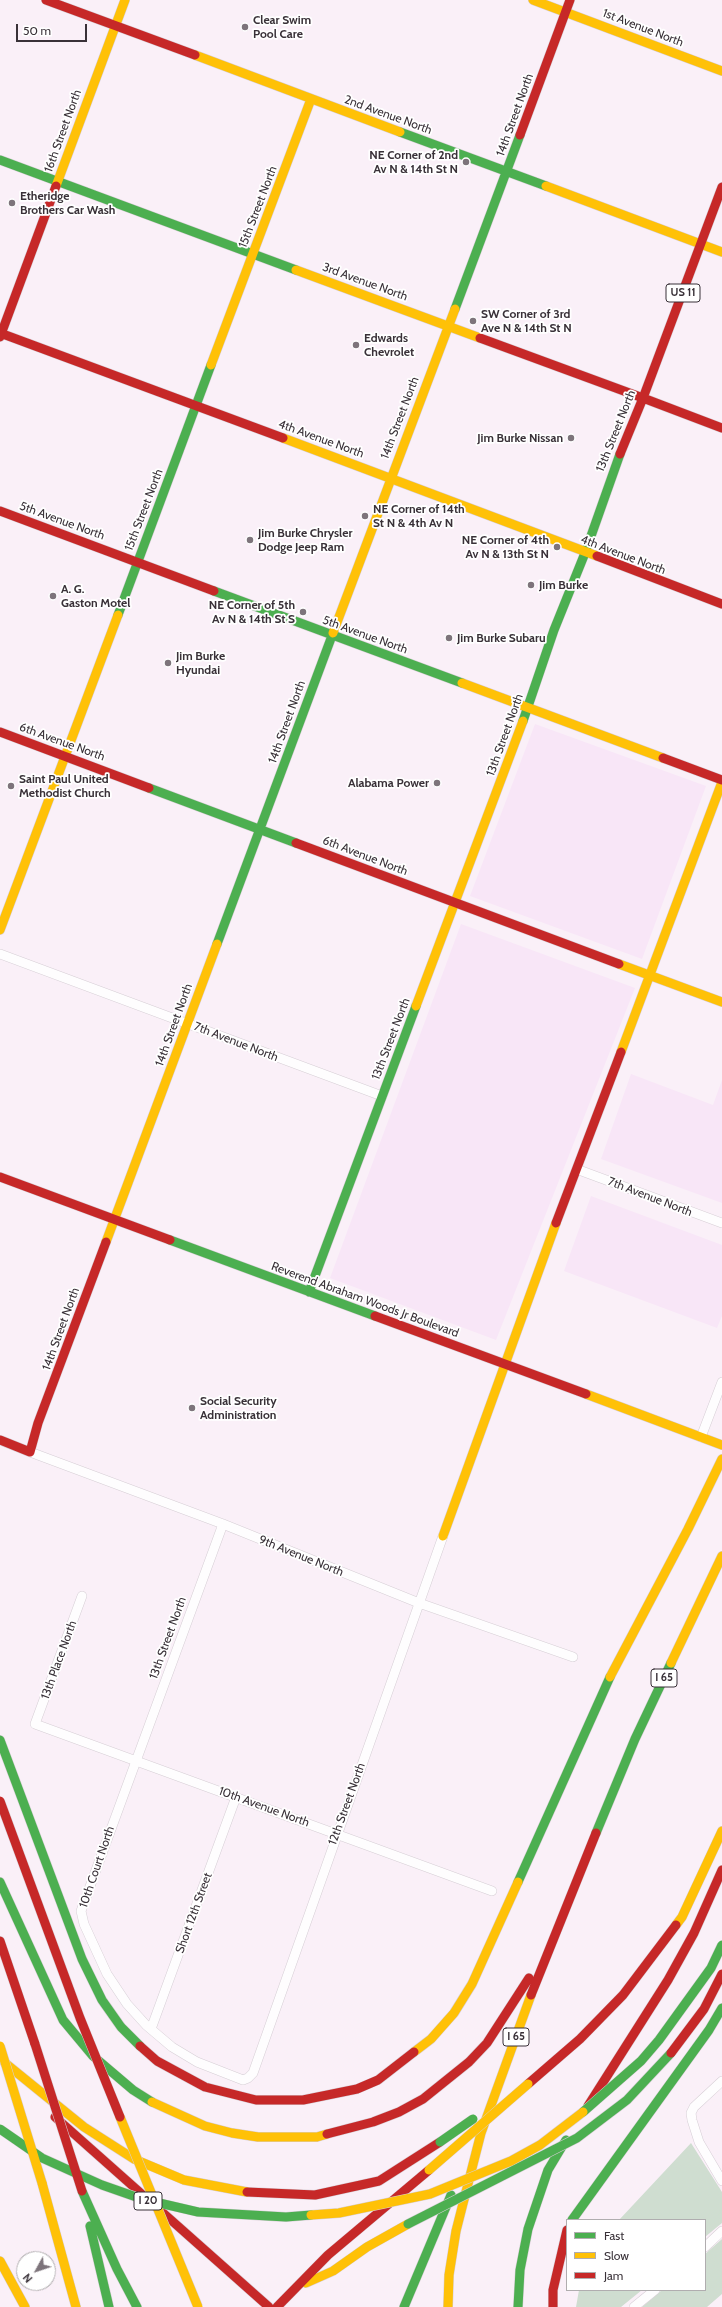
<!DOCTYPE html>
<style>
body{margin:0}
#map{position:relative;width:722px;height:2307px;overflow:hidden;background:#faf0f8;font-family:Cabin,sans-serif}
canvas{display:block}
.legend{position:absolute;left:566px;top:2219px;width:140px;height:72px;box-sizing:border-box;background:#fff;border:1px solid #b0adaf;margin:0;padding:5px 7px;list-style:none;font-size:12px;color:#393138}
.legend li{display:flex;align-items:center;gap:8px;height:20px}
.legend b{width:20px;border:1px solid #b0adaf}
.north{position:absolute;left:16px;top:2251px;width:40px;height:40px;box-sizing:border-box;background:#fff;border:1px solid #b0adaf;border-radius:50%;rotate:230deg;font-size:11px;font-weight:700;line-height:16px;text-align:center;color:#393138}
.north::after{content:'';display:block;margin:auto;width:14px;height:18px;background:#7d747b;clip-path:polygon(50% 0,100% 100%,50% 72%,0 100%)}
.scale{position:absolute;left:16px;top:24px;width:71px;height:18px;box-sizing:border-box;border:2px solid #393138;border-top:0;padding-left:5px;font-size:12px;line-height:14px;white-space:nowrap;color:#393138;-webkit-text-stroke:3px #fff;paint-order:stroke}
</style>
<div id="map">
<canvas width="722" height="2307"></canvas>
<ul class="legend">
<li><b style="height:5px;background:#4caf50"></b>Fast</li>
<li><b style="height:5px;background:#ffc107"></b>Slow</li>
<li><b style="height:5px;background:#c62828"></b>Jam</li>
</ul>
<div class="north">N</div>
<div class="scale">50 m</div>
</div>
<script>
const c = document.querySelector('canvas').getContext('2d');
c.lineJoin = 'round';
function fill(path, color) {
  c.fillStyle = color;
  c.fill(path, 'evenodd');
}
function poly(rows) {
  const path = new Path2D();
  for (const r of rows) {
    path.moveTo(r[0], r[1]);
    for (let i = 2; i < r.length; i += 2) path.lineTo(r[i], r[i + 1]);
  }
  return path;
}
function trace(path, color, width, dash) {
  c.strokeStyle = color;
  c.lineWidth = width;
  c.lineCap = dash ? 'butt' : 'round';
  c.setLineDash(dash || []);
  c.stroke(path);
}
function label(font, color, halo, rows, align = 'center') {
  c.font = font + ' Cabin,sans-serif';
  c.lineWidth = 3.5;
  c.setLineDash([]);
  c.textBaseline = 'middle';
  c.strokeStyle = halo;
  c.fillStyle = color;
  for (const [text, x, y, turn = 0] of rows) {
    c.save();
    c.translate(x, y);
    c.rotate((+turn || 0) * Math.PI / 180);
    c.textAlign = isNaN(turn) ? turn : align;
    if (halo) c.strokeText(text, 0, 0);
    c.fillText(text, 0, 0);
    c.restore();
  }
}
const built = poly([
 [535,724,706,786,642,959,470,896],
 [461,924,635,988,496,1340,330,1278],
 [631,1074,713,1105,722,1080,722,1203,601,1159],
 [591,1196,722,1245,722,1316,717,1328,564,1271]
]);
const green = poly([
 [691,2143,722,2192,722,2223,705,2237,705,2220,619,2220],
 [722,2239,722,2294,707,2307,642,2307,662,2290,705,2290,705,2254],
 [579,2290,642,2290,621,2307,576,2307]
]);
const street = poly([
 [0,954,382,1096],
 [579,1170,722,1223],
 [701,1437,722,1382],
 [30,1452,223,1524,419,1603,573,1657],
 [223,1524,81,1911,84,1924,107,1974,127,2004,146,2025,172,2047,197,2062,243,2080,248,2078,253,2073,443,1536],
 [82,1596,35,1724,492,1891],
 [151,2029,236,1797],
 [722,2081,694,2107,691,2113,692,2120,699,2142,722,2181],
 [705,2247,722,2231],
 [634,2307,655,2290]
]);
const fast = poly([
 [400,132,546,186],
 [0,160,296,270],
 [455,309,520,135],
 [214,591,462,683],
 [118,615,211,365],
 [523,721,554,630,585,553,620,454],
 [149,788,296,843],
 [217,944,333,633],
 [170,1240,375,1316],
 [309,1292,416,1006],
 [0,1740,82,1959,102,2000,121,2027,140,2046],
 [596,1833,635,1739,671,1663],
 [0,1882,63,2020,93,2056,133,2090,152,2102],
 [518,1882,610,1677],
 [82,2191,117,2269,137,2307],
 [572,2220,709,2030,722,2008],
 [90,2226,109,2307],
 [404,2307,451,2195],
 [518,2307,520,2270,528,2229,548,2170,566,2140]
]);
const slow = poly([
 [533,0,722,71],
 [195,55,400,132],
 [56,186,125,0],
 [546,186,722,252],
 [296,270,480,338],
 [211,365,311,99],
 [283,438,597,556],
 [333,633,455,309],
 [462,683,663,758],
 [0,930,118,615],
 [619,964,722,1002],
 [416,1006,523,721],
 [621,1052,722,782],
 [106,1242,217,944],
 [586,1394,722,1445],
 [443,1536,556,1223],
 [671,1663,722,1556],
 [610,1677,688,1529,722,1459],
 [676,1925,682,1917,722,1831],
 [414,2052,431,2039,454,2013,472,1984,518,1882],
 [5,2063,84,2127,134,2159,184,2180,247,2192],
 [152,2102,205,2126,232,2133,258,2137,317,2137,327,2134],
 [42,2183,76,2307],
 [0,2261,25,2307],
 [306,2283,333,2271,367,2247,408,2224],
 [448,2307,449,2275,456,2231,481,2133,531,1995]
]);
const jam = poly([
 [46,0,195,55],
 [520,135,570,0],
 [722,187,643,398,722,428],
 [0,333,283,438],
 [0,337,56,186],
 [480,338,643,398,620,454],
 [0,511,214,591],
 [597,556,722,604],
 [0,732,149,788],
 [663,758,722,780],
 [296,843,619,964],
 [0,1177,170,1240],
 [556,1223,621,1052],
 [375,1316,586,1394],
 [0,1440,30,1452,38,1423,106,1242],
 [0,1941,35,2044],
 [531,1995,596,1833],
 [140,2046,157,2061,205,2087,256,2100,303,2100,357,2089,378,2080,414,2052],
 [528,2084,580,2039,623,1995,676,1925],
 [588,2106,668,1980,694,1933,722,1870],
 [55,2117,269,2307],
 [327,2134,373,2122,399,2112,423,2099,469,2062,487,2043,529,1978],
 [247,2192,315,2195,379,2181,440,2142],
 [277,2307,328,2255,429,2170],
 [553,2307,553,2290,567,2230]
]);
const fastBridge = poly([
 [583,2112,641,2061,659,2040,711,1968,722,1945],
 [0,2129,42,2158,102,2185,142,2199,198,2212,286,2217,311,2215],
 [440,2142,473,2119],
 [408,2224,577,2138,627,2100,671,2053]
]);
const slowBridge = poly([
 [0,2046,42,2183],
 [120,2117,198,2307],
 [429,2170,528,2084],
 [311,2215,339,2213,430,2194,511,2161,540,2145,583,2112]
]);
const jamBridge = poly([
 [0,1801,80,2018,120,2117],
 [35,2044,82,2191],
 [671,2053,704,2009,722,1974]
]);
const markers = [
 [245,27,4,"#7d747b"],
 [466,162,4,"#7d747b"],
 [12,203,4,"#7d747b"],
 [473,321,4,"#7d747b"],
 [356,345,4,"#7d747b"],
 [571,438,4,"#7d747b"],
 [365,516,4,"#7d747b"],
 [250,540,4,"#7d747b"],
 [557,547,4,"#7d747b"],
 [531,585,4,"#7d747b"],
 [53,596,4,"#7d747b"],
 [303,612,4,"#7d747b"],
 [449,638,4,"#7d747b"],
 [168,663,4,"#7d747b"],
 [437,783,4,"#7d747b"],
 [11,786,4,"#7d747b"],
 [192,1408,4,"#7d747b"]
];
const shields = [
 [683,293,34],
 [664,1678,26],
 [516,2037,26],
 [148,2201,28]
];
const shieldNames = [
 ["US 11",683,293],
 ["I 65",664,1678],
 ["I 65",516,2037],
 ["I 20",148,2201]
];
const poiNames = [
 ["Clear Swim",253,20],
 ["Pool Care",253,34],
 ["NE Corner of 2nd",458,155,"right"],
 ["Av N & 14th St N",458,169,"right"],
 ["Etheridge",20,196],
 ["Brothers Car Wash",20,210],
 ["SW Corner of 3rd",481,314],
 ["Ave N & 14th St N",481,328],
 ["Edwards",364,338],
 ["Chevrolet",364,352],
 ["Jim Burke Nissan",563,438,"right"],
 ["NE Corner of 14th",373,509],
 ["St N & 4th Av N",373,523],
 ["Jim Burke Chrysler",258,533],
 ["Dodge Jeep Ram",258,547],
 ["NE Corner of 4th",549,540,"right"],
 ["Av N & 13th St N",549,554,"right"],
 ["Jim Burke",539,585],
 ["A. G.",61,589],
 ["Gaston Motel",61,603],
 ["NE Corner of 5th",295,605,"right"],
 ["Av N & 14th St S",295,619,"right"],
 ["Jim Burke Subaru",457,638],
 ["Jim Burke",176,656],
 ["Hyundai",176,670],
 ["Saint Paul United",19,779],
 ["Methodist Church",19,793],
 ["Alabama Power",429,783,"right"],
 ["Social Security",200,1401],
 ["Administration",200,1415]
];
const streetNames = [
 ["1st Avenue North",643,28,21],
 ["2nd Avenue North",388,115,20],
 ["14th Street North",515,115,-70],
 ["16th Street North",63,131,-70],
 ["15th Street North",258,207,-69],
 ["3rd Avenue North",365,282,20],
 ["14th Street North",400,418,-69],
 ["13th Street North",616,431,-68],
 ["4th Avenue North",321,439,20],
 ["15th Street North",144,510,-69],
 ["5th Avenue North",62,521,20],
 ["4th Avenue North",623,555,21],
 ["5th Avenue North",365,635,20],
 ["14th Street North",287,722,-70],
 ["13th Street North",505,735,-70],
 ["6th Avenue North",62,742,20],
 ["6th Avenue North",365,856,21],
 ["14th Street North",174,1025,-70],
 ["13th Street North",391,1039,-69],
 ["7th Avenue North",236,1042,21],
 ["7th Avenue North",650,1197,21],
 ["Reverend Abraham Woods Jr Boulevard",365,1300,20],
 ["14th Street North",61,1329,-70],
 ["9th Avenue North",301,1556,22],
 ["13th Street North",168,1638,-70],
 ["13th Place North",59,1660,-70],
 ["12th Street North",347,1804,-70],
 ["10th Avenue North",264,1807,20],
 ["10th Court North",97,1867,-71],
 ["Short 12th Street",194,1913,-70]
];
fill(built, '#f8e6f7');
fill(green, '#cfddd0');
trace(street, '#d6ced5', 10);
trace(fast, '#d6ced5', 10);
trace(slow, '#d6ced5', 10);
trace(jam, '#d6ced5', 10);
trace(street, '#fefdfe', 9);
trace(fast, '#4caf50', 9);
trace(slow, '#ffc107', 9);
trace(jam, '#c62828', 9);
trace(fastBridge, '#d6ced5', 10, []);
trace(slowBridge, '#d6ced5', 10, []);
trace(jamBridge, '#d6ced5', 10, []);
trace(fastBridge, '#4caf50', 9);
trace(slowBridge, '#ffc107', 9);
trace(jamBridge, '#c62828', 9);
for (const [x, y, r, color] of markers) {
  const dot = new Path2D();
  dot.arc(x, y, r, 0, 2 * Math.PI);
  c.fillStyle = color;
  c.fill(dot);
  trace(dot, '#fff', 1.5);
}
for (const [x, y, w] of shields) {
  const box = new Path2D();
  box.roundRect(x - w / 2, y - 9, w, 18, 3);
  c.fillStyle = '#fff';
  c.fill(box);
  trace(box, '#393138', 1);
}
label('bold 11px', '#393138', null, shieldNames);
label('bold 12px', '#393138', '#fff', poiNames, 'left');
label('12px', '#393138', '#fff', streetNames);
</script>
